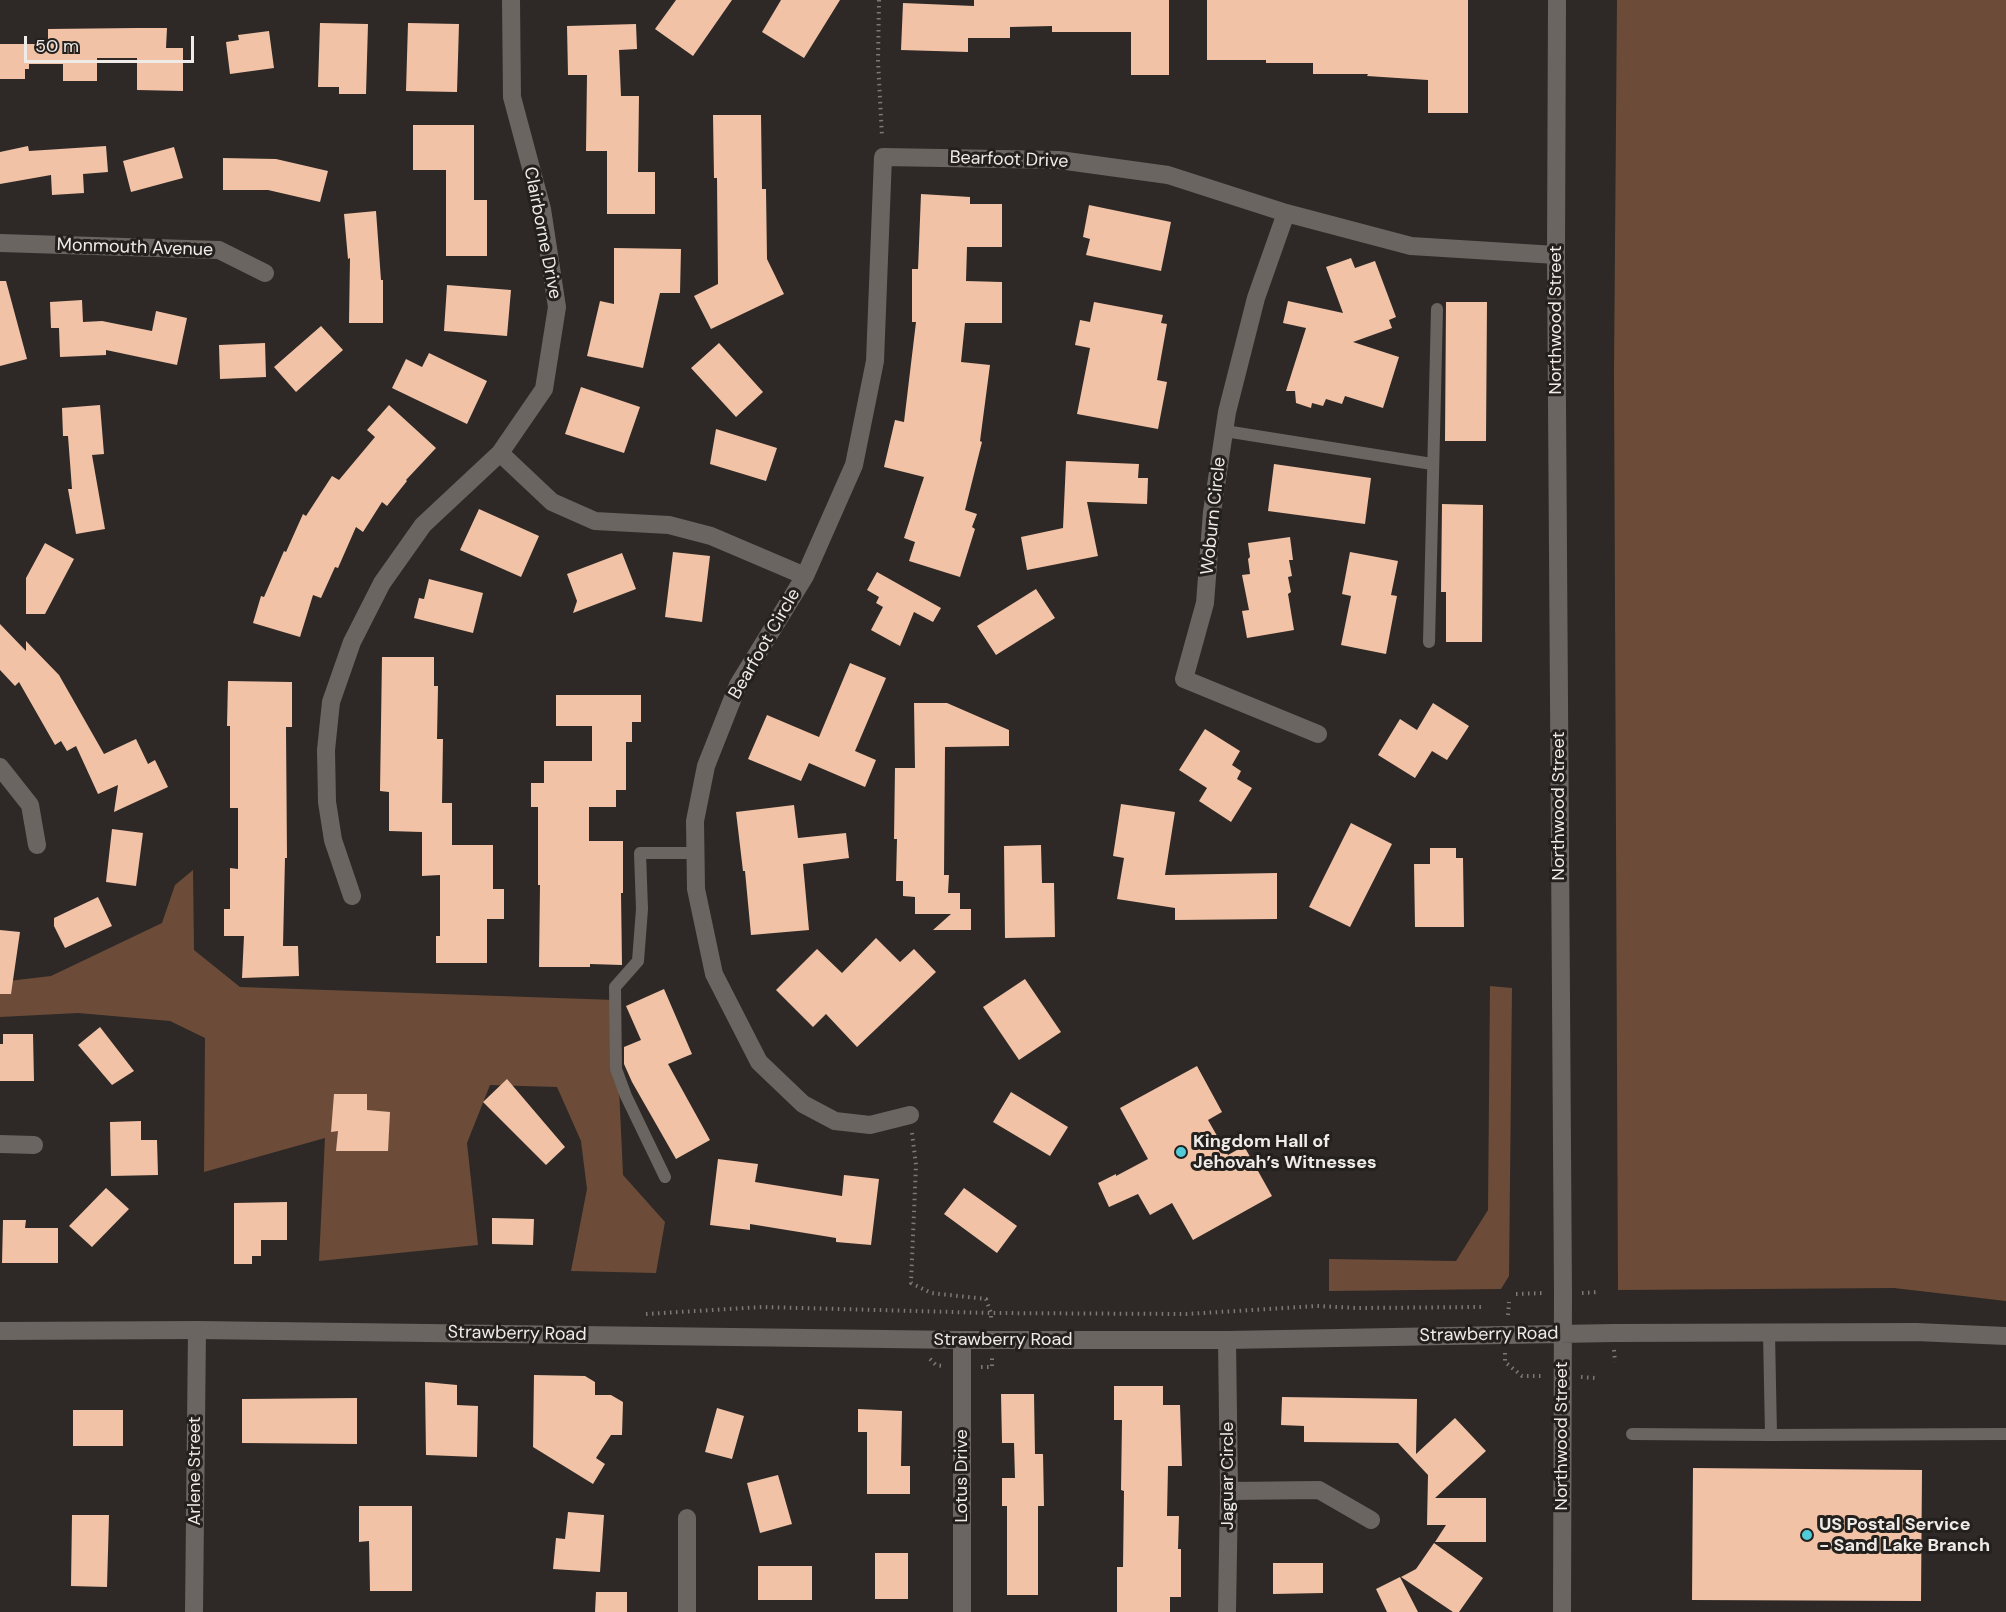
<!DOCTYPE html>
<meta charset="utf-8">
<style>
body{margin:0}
#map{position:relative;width:2006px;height:1612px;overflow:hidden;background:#2e2926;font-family:"DM Sans",sans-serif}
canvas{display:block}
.scale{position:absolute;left:24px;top:36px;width:170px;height:27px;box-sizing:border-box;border:3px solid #efebe9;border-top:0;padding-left:8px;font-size:18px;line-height:21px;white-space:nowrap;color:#efebe9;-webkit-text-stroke:4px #24201d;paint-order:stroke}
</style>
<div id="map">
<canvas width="2006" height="1612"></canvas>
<div class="scale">50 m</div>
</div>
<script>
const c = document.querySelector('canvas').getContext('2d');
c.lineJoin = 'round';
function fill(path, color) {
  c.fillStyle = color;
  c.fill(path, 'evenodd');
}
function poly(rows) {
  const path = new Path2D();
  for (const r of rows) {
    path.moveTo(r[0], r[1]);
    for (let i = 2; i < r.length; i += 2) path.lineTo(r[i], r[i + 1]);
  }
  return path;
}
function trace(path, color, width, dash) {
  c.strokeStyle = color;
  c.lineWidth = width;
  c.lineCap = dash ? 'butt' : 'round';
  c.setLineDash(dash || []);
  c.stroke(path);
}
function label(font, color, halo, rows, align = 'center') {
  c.font = font + ' "DM Sans",sans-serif';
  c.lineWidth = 6;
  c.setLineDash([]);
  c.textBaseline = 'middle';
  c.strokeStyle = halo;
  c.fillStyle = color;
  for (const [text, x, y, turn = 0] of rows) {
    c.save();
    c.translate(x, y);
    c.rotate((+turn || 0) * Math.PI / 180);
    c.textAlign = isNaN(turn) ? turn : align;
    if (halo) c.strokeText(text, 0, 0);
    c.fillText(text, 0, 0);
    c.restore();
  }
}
const green = poly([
 [1617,0,2006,0,2006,1301,1894,1288,1618,1290,1614,373],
 [193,870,194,950,240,987,615,1000,623,1175,665,1222,656,1273,571,1271,587,1189,581,1141,557,1087,490,1085,467,1143,478,1245,319,1261,325,1138,204,1172,205,1038,170,1021,78,1013,0,1017,0,982,51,976,162,923,175,885],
 [1490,986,1512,988,1509,1276,1501,1289,1329,1291,1329,1259,1456,1261,1488,1210]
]);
const building = poly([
 [676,0,732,0,693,56,655,29],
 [781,0,840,0,804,58,762,32],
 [974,0,1169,0,1169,75,1131,75,1131,32,1052,32,1052,26,1010,27,1010,38,968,38,968,52,901,50,903,3,974,6],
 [1207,0,1468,0,1468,113,1428,113,1428,80,1367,76,1368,74,1313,74,1313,63,1266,63,1266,60,1207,60],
 [320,23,368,24,366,94,339,94,339,87,318,87],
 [408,23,459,24,457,92,406,91],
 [636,24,637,49,619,50,621,96,639,96,638,172,655,172,655,214,607,214,607,151,586,151,587,75,568,75,567,26],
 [137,28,167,28,166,48,183,48,183,91,137,90,137,58,97,58,97,81,63,81,63,64,29,64,29,69,25,69,25,79,0,79,0,44,48,44,48,29],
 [269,31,274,68,230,74,226,42,239,40,238,35],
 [713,115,761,115,762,189,766,189,767,259,784,294,711,329,694,296,718,284,717,178,714,178],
 [413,125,474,125,474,200,487,200,487,256,446,256,446,170,413,170],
 [28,146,29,151,106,146,108,172,83,174,84,193,52,195,51,175,0,184,0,152],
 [174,147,183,178,131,192,123,161],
 [223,158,276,159,328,171,320,202,268,190,223,190],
 [921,194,970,197,970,204,1002,204,1002,247,967,247,966,281,1002,282,1002,323,965,323,961,362,990,365,980,441,982,442,965,510,977,514,972,527,975,529,960,577,909,561,915,542,904,538,924,477,884,467,895,420,904,422,916,322,912,322,912,269,918,269],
 [1089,205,1171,222,1161,271,1086,255,1090,239,1083,237],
 [376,211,381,280,383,280,383,323,349,323,350,258,348,259,344,214],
 [614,248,681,249,680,293,660,293,643,368,587,356,600,301,614,304],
 [1351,258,1355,268,1375,261,1396,317,1389,320,1392,328,1353,342,1399,357,1383,408,1345,396,1342,404,1326,399,1323,406,1312,403,1311,408,1296,403,1295,391,1286,391,1306,328,1283,323,1288,301,1343,313,1326,267],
 [0,281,6,281,27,359,0,366],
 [447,285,511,290,507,336,444,331],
 [82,300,83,322,102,321,152,331,156,311,187,318,177,365,106,350,106,355,60,357,59,328,51,328,50,302],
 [1094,302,1163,315,1161,323,1167,324,1157,380,1167,382,1158,429,1077,414,1090,348,1075,345,1080,320,1090,322],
 [1446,302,1487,302,1486,441,1445,441],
 [321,326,343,350,296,392,274,367],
 [265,343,266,377,220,379,219,345],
 [719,343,763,392,736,417,691,368],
 [429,353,487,381,467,424,392,388,406,359,422,367],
 [581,387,640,407,624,453,565,434],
 [100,405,104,454,92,455,105,529,76,534,68,489,72,489,68,436,63,436,62,408],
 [389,405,436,448,406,480,407,481,387,506,382,502,363,532,356,527,338,568,335,567,321,598,313,595,300,637,253,623,261,596,264,597,284,551,286,552,303,514,306,516,332,476,339,480,375,437,367,430],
 [716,429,777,448,766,481,710,464],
 [1066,461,1139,464,1138,478,1148,478,1147,504,1087,502,1098,556,1027,570,1021,537,1063,528],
 [1274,464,1371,478,1365,524,1268,511],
 [1442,504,1483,505,1482,642,1446,642,1446,592,1441,592],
 [479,509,539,536,521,577,460,550],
 [1290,537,1293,560,1289,560,1292,576,1288,577,1291,592,1288,594,1294,630,1247,638,1242,611,1249,610,1242,575,1250,574,1248,559,1250,557,1248,543],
 [45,543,74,559,45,614,26,614,26,578],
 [673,552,710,556,702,622,665,617],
 [1350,552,1398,561,1391,595,1397,596,1386,654,1341,645,1351,596,1342,594],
 [622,553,636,589,573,613,577,601,567,574],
 [877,572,941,608,933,622,914,612,900,646,871,630,883,607,876,603,879,597,867,590],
 [429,579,483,593,473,633,414,618,419,598,424,599],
 [1036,589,1055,618,996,655,977,626],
 [0,624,26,651,26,641,59,675,104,754,136,739,148,764,155,760,168,787,114,812,118,785,98,794,76,746,67,751,61,741,55,745,19,682,15,686,0,670],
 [382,657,434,657,434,686,438,686,437,739,443,739,442,803,452,803,452,845,493,845,493,889,504,889,504,919,487,919,487,963,436,963,436,936,440,936,440,875,422,876,422,832,389,831,389,792,380,791],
 [850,663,886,678,855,751,876,760,865,787,809,763,801,781,748,759,767,715,819,737],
 [228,681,292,682,292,727,286,727,287,858,285,858,283,946,298,946,299,976,242,978,244,936,224,936,224,909,230,909,230,868,238,869,238,808,230,808,230,726,227,726],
 [556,695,641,695,641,722,632,722,632,742,626,742,626,790,616,790,616,807,589,807,589,841,623,841,623,893,621,893,622,965,590,964,590,967,539,967,540,885,538,885,538,807,531,807,531,783,544,783,544,761,592,761,592,726,556,726],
 [914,703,947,703,1009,730,1009,746,945,747,944,875,949,875,948,893,960,893,960,909,971,909,971,930,933,930,951,914,915,914,915,897,903,896,903,881,896,881,897,839,894,839,895,768,915,768],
 [1433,703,1469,726,1447,760,1432,751,1415,778,1378,755,1400,719,1417,730],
 [1205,729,1240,751,1232,765,1241,771,1237,779,1252,788,1231,822,1199,801,1207,788,1179,770],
 [1121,804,1175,812,1165,875,1277,873,1277,919,1175,920,1175,908,1117,899,1124,858,1113,856],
 [794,805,798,838,846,833,849,858,803,864,809,930,751,935,745,871,743,871,736,812],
 [1351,823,1392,844,1350,927,1309,907],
 [112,829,143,833,136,886,106,882],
 [1041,845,1042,883,1054,883,1055,937,1005,938,1004,846],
 [1430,848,1456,848,1456,858,1463,858,1464,927,1415,927,1414,864,1430,864],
 [98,897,112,926,65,948,54,926,54,918],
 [0,930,20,932,11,994,0,994],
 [876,938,900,962,914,949,936,972,857,1047,826,1014,813,1027,776,990,817,949,842,973],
 [1025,979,1061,1032,1019,1060,983,1007],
 [664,989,692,1054,668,1064,710,1140,676,1159,632,1082,624,1064,624,1047,641,1040,626,1006],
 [100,1027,134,1071,112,1085,78,1045],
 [3,1034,33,1034,34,1081,0,1081,0,1044,3,1044],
 [1197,1066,1222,1112,1208,1120,1228,1155,1244,1146,1272,1196,1193,1240,1172,1203,1150,1215,1138,1194,1109,1207,1098,1183,1116,1174,1116,1176,1148,1159,1120,1108],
 [507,1079,565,1147,546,1165,483,1102],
 [1011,1092,1068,1127,1050,1156,993,1122],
 [334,1094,367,1094,367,1110,390,1112,388,1151,336,1151,338,1131,331,1132],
 [141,1121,141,1140,157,1140,158,1175,111,1176,110,1122],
 [718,1159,758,1164,755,1182,842,1196,844,1175,879,1179,871,1245,836,1242,836,1238,750,1224,750,1230,710,1225],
 [106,1188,129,1209,92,1247,69,1226],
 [964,1188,1017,1226,997,1253,944,1214],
 [287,1202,287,1240,261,1240,261,1256,252,1256,252,1264,234,1264,234,1203],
 [492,1218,534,1219,533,1245,492,1244],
 [3,1220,26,1220,25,1228,58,1228,58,1263,2,1263],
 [534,1375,585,1376,595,1382,595,1395,611,1395,623,1402,622,1435,611,1435,596,1458,605,1464,593,1484,533,1447],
 [425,1382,457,1385,457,1405,478,1406,477,1457,426,1455],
 [1114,1386,1163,1386,1163,1405,1180,1405,1182,1466,1168,1466,1167,1516,1179,1516,1178,1549,1181,1549,1181,1597,1170,1597,1170,1612,1117,1612,1117,1567,1123,1567,1124,1491,1121,1490,1122,1420,1114,1420],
 [1001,1394,1034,1394,1035,1454,1043,1454,1044,1506,1038,1506,1038,1595,1007,1595,1007,1506,1002,1506,1002,1478,1015,1478,1014,1443,1002,1443],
 [1282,1397,1417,1399,1416,1454,1455,1418,1486,1451,1435,1498,1486,1498,1486,1542,1435,1542,1446,1525,1427,1525,1428,1475,1398,1443,1304,1442,1304,1426,1281,1425],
 [357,1398,357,1444,242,1443,242,1399],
 [717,1408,744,1416,732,1459,705,1452],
 [858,1409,902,1411,901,1466,910,1466,910,1494,867,1494,867,1432,858,1432],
 [73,1410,123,1410,123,1446,73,1446],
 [1693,1468,1922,1470,1921,1601,1692,1600],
 [778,1475,792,1524,760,1533,747,1483],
 [359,1506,412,1506,412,1591,370,1591,369,1541,359,1542],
 [568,1512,604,1515,600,1572,553,1569,556,1538,565,1539],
 [72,1515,109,1515,107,1587,71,1586],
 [1434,1543,1483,1578,1459,1612,1453,1612,1401,1577,1416,1569],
 [875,1553,908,1553,908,1599,875,1599],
 [1273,1563,1323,1563,1323,1593,1273,1594],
 [758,1566,812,1566,812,1600,758,1600],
 [1400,1577,1418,1612,1387,1612,1376,1589],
 [596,1592,627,1592,627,1612,595,1612]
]);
const path = poly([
 [879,0,878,61,882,137],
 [912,1133,916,1165,911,1283,931,1293,986,1299,991,1313,991,1321],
 [1582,1293,1599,1292],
 [1516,1294,1545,1293],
 [646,1314,762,1307,991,1313,1187,1314,1317,1306,1357,1308,1483,1307],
 [1508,1315,1509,1302],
 [1614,1350,1615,1362],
 [1505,1353,1505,1362,1522,1376,1543,1376],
 [930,1359,936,1365,943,1366],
 [981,1367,992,1367,992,1358],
 [1581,1377,1595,1378]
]);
const lane = poly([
 [1225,431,1432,464],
 [1429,642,1437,309],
 [665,1177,626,1096,616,1069,615,987,638,961,642,909,640,853,696,853],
 [1632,1434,1771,1435,1769,1333],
 [1771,1435,2006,1434]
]);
const street = poly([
 [1286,213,1256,298,1227,412,1212,512,1205,603,1184,679,1318,734],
 [0,243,219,250,265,273],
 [500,453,552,502,595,521,669,525,711,536,805,576],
 [0,767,30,805,37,845],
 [352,896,333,840,327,802,326,750,331,702,352,642,382,583,423,525,500,453,544,389,557,307,542,209,512,97,511,0],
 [910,1115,870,1125,835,1121,803,1104,759,1062,714,974,696,889,695,821,706,766,738,685,805,576,854,465,875,361,883,157,1059,160,1168,175,1286,213,1411,246,1556,255],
 [0,1144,34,1145],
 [962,1340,962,1612],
 [1227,1340,1229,1491,1227,1612],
 [1229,1491,1319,1490,1371,1520],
 [687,1518,687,1612],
 [194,1612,197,1330]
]);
const secondary = poly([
 [1557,0,1556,255,1563,1293,1562,1612],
 [0,1331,197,1330,962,1340,1227,1340,1614,1333,1916,1332,2006,1336]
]);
const markers = [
 [1181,1152,6,"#52cbd9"],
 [1807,1535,6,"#52cbd9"]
];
const streetNames = [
 ["Bearfoot Drive",1009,160,2],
 ["Clairborne Drive",542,233,79],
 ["Monmouth Avenue",135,248,2],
 ["Northwood Street",1556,320,-90],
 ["Woburn Circle",1214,516,-84],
 ["Bearfoot Circle",765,644,-60],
 ["Northwood Street",1559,806,-90],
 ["Strawberry Road",517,1334,1],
 ["Strawberry Road",1489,1335,-1],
 ["Strawberry Road",1003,1340],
 ["Northwood Street",1562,1436,-90],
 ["Arlene Street",195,1471,-90],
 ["Lotus Drive",962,1476,-90],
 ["Jaguar Circle",1228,1476,-90]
];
const poiNames = [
 ["Kingdom Hall of",1193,1142],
 ["Jehovah’s Witnesses",1193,1163],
 ["US Postal Service",1819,1525],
 ["- Sand Lake Branch",1819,1546]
];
fill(green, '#6c4c38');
fill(building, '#f1c2a6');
trace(path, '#7e7976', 4, [1.5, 4.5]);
trace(lane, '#6a6561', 12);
trace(street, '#6a6561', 18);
trace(secondary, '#6a6561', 18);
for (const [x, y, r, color] of markers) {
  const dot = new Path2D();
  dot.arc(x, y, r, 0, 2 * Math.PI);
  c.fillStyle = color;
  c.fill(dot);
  trace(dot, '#24201d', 2);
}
label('18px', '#efebe9', '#24201d', streetNames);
label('bold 18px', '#efebe9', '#24201d', poiNames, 'left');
</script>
